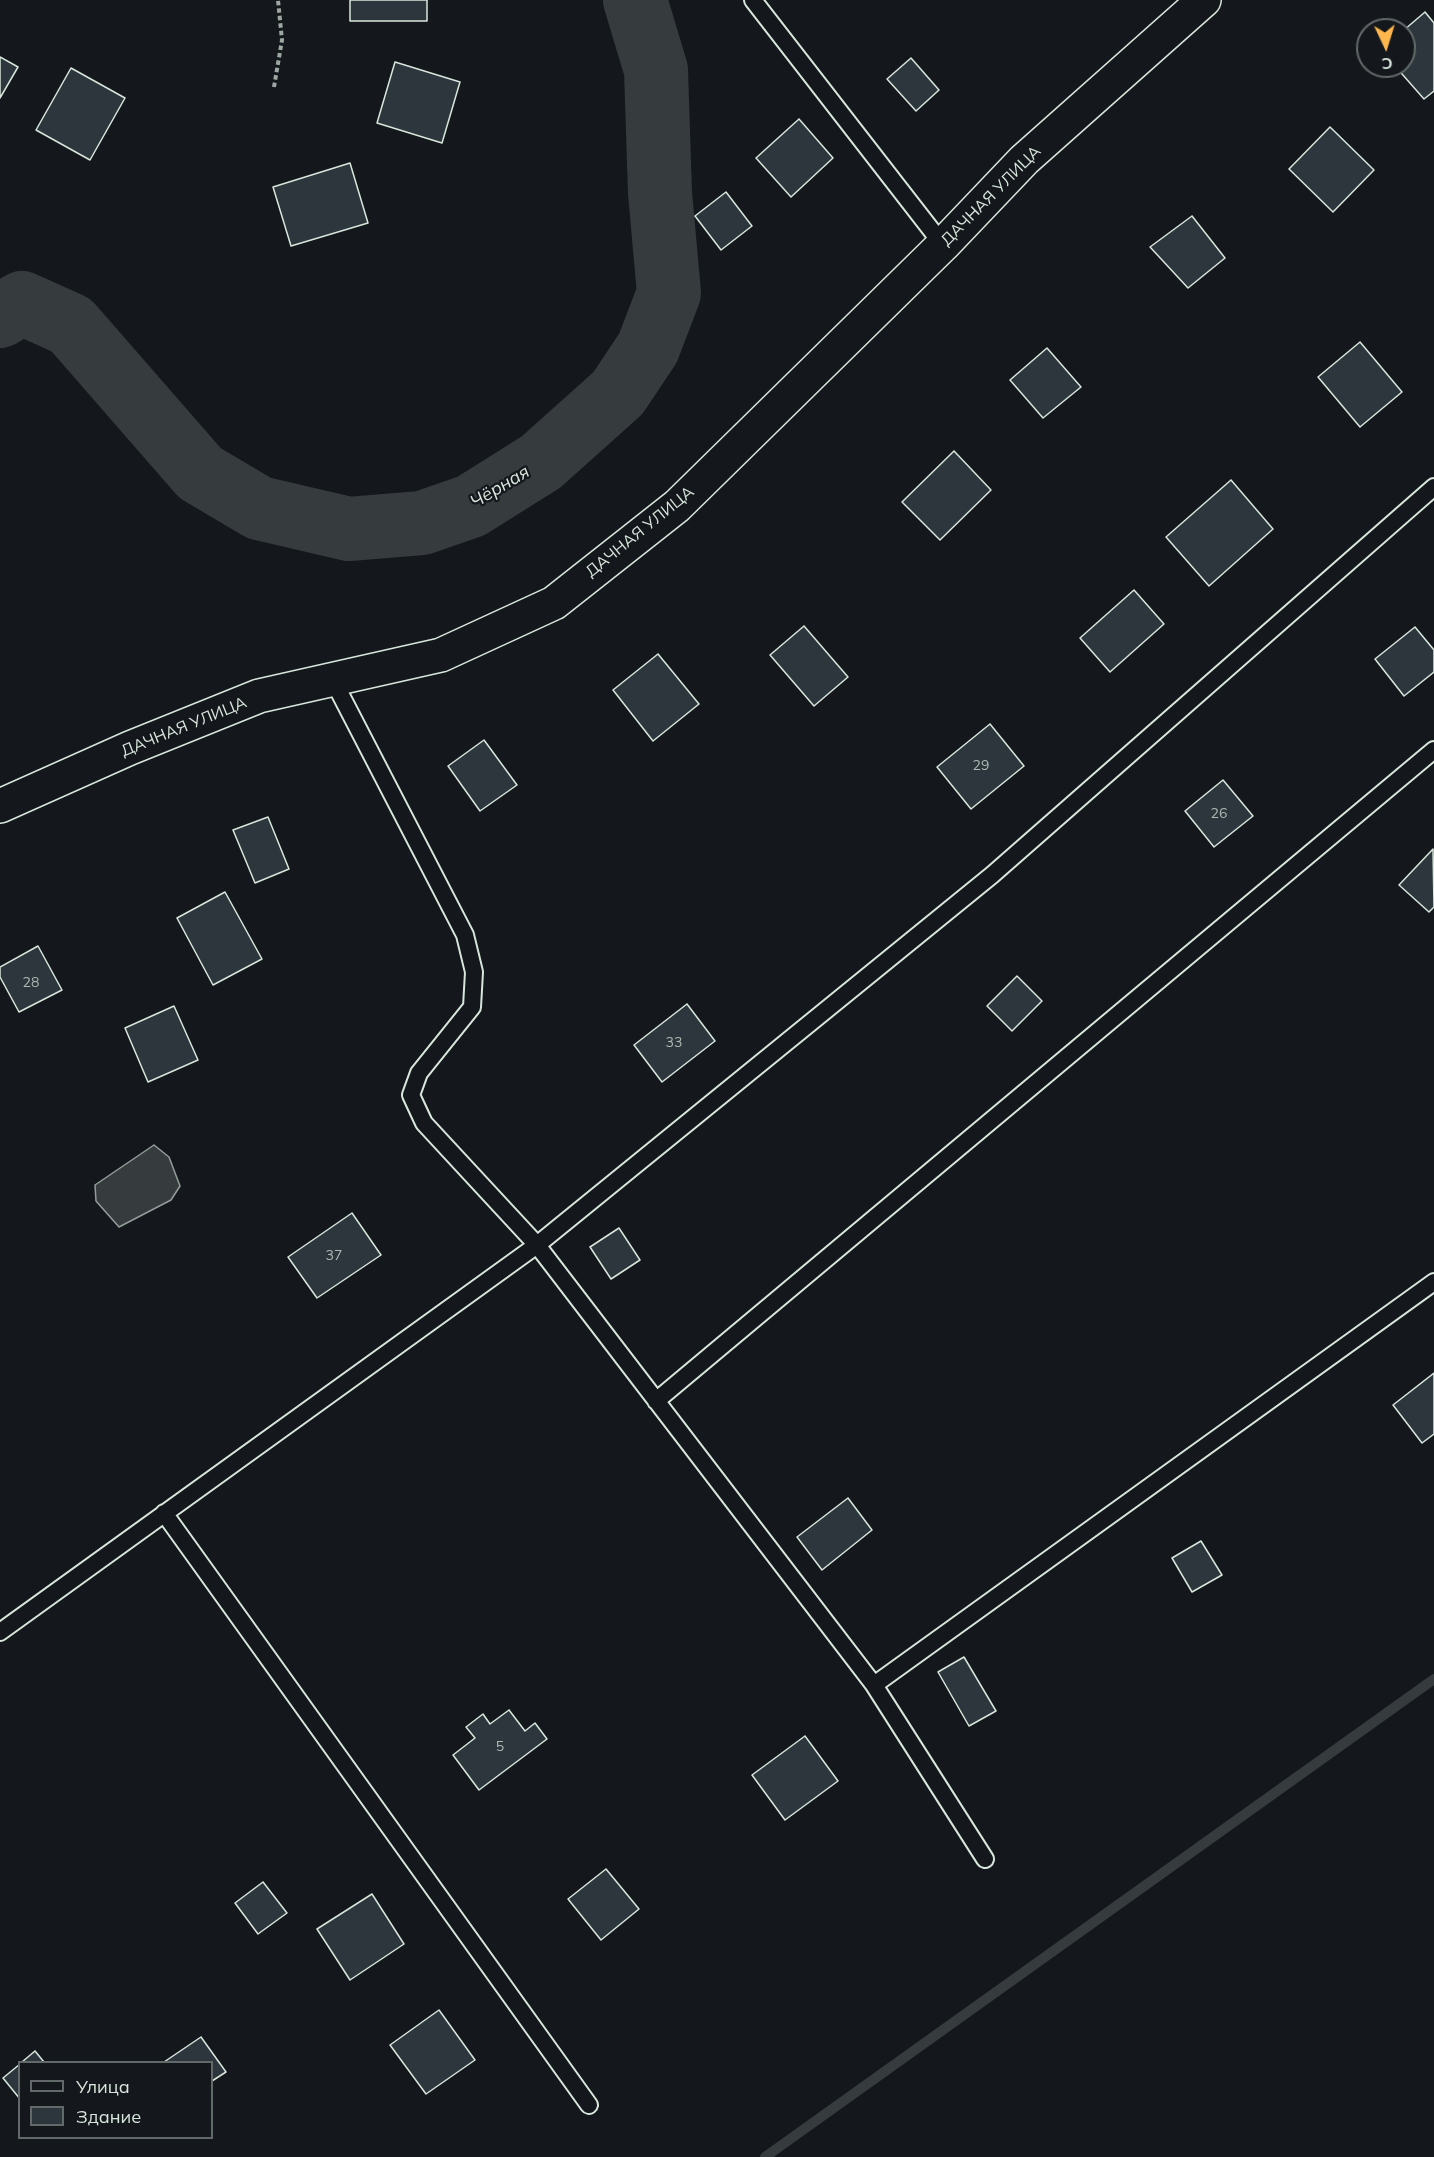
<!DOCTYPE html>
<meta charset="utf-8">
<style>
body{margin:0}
#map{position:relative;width:1434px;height:2157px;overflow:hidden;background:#14181c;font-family:Mulish,sans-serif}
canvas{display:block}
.legend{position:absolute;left:18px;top:2061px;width:195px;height:78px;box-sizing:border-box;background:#14181c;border:2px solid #626a69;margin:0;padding:8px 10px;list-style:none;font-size:18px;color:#d8e6dc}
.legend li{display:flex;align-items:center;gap:12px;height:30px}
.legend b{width:30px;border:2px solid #626a69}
.north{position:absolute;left:1356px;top:18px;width:60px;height:60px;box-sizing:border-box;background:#14181c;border:2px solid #626a69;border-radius:50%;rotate:176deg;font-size:16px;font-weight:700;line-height:24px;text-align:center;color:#d8e6dc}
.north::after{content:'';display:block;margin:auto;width:21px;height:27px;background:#ffb74d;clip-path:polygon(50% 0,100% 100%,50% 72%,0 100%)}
</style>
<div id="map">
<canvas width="1434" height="2157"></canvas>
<ul class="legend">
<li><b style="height:8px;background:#14181c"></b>Улица</li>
<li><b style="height:16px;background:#2c363c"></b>Здание</li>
</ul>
<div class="north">С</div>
</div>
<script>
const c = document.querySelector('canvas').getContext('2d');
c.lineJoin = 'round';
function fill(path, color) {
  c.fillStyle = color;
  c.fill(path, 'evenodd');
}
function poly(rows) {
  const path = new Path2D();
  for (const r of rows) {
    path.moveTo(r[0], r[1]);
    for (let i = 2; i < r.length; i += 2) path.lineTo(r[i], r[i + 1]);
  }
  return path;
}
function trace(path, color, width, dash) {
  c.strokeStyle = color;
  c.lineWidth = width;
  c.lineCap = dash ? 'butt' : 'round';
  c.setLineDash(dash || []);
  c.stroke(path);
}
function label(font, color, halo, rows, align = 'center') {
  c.font = font + ' Mulish,sans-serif';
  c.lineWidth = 4.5;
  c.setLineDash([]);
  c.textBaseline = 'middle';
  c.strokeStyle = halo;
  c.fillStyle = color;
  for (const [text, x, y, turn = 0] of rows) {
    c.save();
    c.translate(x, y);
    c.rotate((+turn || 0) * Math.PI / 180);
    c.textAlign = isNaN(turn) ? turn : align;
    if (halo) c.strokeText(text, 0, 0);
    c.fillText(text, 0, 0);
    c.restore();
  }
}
const water = poly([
 [154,1145,169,1157,180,1186,171,1200,119,1227,96,1201,95,1185,154,1145]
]);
const stream = poly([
 [765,2157,1434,1679]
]);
const river = poly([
 [0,316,22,303,71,325,200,473,259,508,349,529,422,523,471,506,541,462,618,393,648,348,669,293,660,193,656,70,635,0]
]);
const building = poly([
 [350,0,427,0,427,21,350,21,350,0],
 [1425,12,1434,23,1434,91,1424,99,1395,66,1404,66,1404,30,1425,12],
 [0,57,18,67,0,98,0,57],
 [911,58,939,90,916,111,887,79,911,58],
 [395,62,460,82,442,143,377,123,395,62],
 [71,68,125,98,90,160,36,130,71,68],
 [799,119,833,158,791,197,756,158,799,119],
 [1330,127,1374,170,1333,212,1289,169,1330,127],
 [350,163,368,223,291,246,273,187,350,163],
 [726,192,752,226,721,250,695,216,726,192],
 [1192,216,1225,258,1188,288,1150,247,1192,216],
 [1360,342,1402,392,1360,427,1318,377,1360,342],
 [1047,348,1081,387,1043,418,1010,380,1047,348],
 [954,451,991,490,940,540,902,502,954,451],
 [1231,480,1273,529,1209,586,1166,537,1231,480],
 [1134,590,1164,624,1110,672,1080,638,1134,590],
 [804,626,848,677,814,706,770,655,804,626],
 [1415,627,1434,650,1434,672,1404,696,1375,659,1415,627],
 [658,654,699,704,653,741,613,690,658,654],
 [990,724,1024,766,971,809,937,767,990,724],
 [484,740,517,785,480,811,448,766,484,740],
 [1223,780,1253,816,1214,847,1185,811,1223,780],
 [268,817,289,869,255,883,233,830,268,817],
 [1433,849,1434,907,1429,912,1399,885,1433,849],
 [225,892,262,959,213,985,177,918,225,892],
 [38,946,62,990,19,1012,0,977,0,967,38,946],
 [1017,976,1042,1001,1012,1031,987,1006,1017,976],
 [687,1004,715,1041,662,1082,634,1045,687,1004],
 [174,1006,198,1060,148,1082,125,1028,174,1006],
 [352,1213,381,1255,317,1298,288,1257,352,1213],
 [619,1228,640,1260,611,1279,590,1247,619,1228],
 [1434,1373,1434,1434,1422,1443,1393,1405,1434,1373],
 [848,1498,872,1530,822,1570,797,1537,848,1498],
 [1201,1541,1222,1575,1192,1592,1172,1558,1201,1541],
 [964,1657,996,1711,969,1726,938,1672,964,1657],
 [509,1710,525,1731,535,1723,547,1739,479,1790,453,1755,475,1738,466,1727,483,1714,490,1724,509,1710],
 [805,1736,838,1781,785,1820,752,1775,805,1736],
 [606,1869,639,1909,601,1940,568,1899,606,1869],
 [263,1882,287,1913,258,1934,235,1903,263,1882],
 [372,1894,404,1944,350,1980,317,1929,372,1894],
 [439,2010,475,2060,426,2094,390,2045,439,2010],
 [201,2037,226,2072,212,2081,212,2062,164,2062,201,2037],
 [35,2051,44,2062,22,2062,35,2051],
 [20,2064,20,2099,3,2078,20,2064]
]);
const path = poly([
 [274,87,282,40,278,0]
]);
const service = poly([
 [753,0,943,245],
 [333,680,465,935,474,972,472,1007,419,1073,411,1095,424,1123,537,1245,874,1685,985,1859],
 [656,1401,1434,750],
 [164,1513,589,2105],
 [0,1632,537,1245,992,875,1434,487],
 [874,1685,1434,1282]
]);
const minor = poly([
 [0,806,130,748,259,696,441,655,554,603,677,506,943,245,1024,160,1204,0]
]);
const numberNames = [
 ["29",981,766],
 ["26",1219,814],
 ["28",31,983],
 ["33",674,1043],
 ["37",334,1256],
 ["5",500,1747]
];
const streetNames = [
 ["ДАЧНАЯ УЛИЦА",991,196,-45],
 ["ДАЧНАЯ УЛИЦА",640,532,-39],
 ["ДАЧНАЯ УЛИЦА",184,727,-22]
];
const waterNames = [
 ["Чёрная",500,487,-31]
];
fill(water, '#363b3e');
trace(water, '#939e99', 1.5);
trace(stream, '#363b3e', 10);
trace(river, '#363b3e', 64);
fill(building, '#2c363c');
trace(building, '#d8e6dc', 1.5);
trace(service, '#d8e6dc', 20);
trace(minor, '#d8e6dc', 36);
trace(path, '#9da8a2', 4, [4.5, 3]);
trace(service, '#14181c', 16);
trace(minor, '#14181c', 33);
label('14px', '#adbab4', null, numberNames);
label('16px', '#d8e6dc', '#14181c', streetNames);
label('italic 18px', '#d8e6dc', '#14181c', waterNames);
</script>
